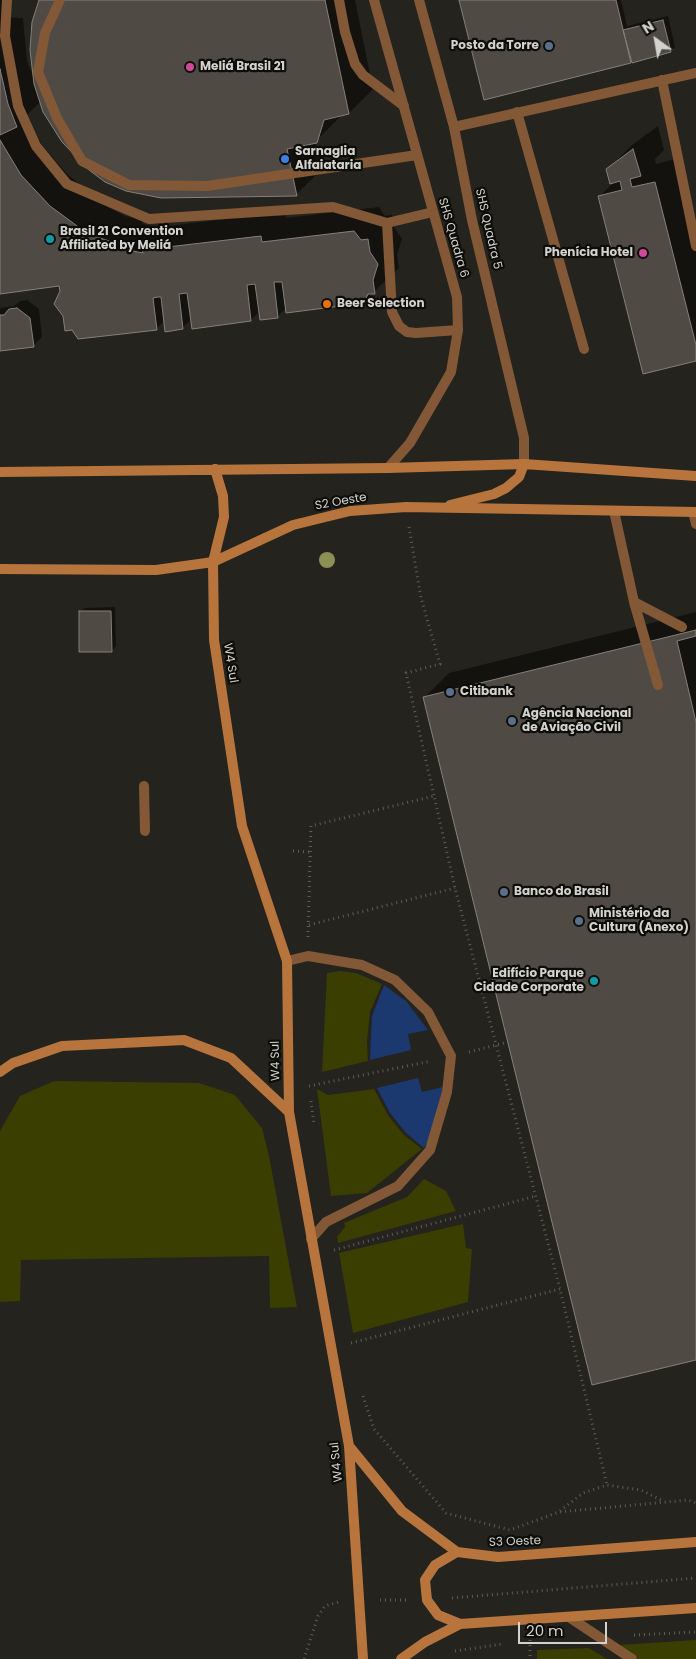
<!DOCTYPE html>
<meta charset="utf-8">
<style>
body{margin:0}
#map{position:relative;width:696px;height:1659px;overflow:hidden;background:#25231d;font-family:Poppins,sans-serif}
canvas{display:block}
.north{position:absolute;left:631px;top:15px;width:50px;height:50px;-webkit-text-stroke:4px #0d0d0a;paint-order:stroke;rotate:328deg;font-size:14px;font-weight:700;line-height:20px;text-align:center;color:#d3d2ce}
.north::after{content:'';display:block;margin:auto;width:18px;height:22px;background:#d3d2ce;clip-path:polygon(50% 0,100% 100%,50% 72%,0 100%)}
.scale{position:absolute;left:518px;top:1622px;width:89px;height:22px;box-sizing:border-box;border:2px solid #d3d2ce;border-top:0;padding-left:6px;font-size:15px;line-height:18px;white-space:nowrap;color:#d3d2ce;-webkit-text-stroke:4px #0d0d0a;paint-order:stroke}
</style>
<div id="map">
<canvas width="696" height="1659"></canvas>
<div class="north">N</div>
<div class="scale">20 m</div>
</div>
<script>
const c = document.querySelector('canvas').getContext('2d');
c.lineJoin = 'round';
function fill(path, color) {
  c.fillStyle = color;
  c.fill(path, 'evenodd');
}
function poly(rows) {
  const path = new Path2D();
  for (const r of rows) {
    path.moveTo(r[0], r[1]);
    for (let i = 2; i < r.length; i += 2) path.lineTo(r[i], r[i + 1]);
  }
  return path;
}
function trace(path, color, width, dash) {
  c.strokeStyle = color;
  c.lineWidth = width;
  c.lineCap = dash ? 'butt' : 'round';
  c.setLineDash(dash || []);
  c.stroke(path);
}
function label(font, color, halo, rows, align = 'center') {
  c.font = font + ' Poppins,sans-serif';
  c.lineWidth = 4.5;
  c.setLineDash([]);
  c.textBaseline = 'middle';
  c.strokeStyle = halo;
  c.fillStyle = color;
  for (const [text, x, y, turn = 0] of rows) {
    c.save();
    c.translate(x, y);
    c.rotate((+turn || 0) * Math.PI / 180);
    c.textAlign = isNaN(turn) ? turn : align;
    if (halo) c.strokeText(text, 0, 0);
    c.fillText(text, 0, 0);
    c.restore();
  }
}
const green = poly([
 [340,971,356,973,382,984,370,1012,367,1041,368,1061,322,1072,327,973],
 [54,1081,199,1083,235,1095,262,1128,269,1156,297,1307,270,1308,269,1256,21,1260,20,1301,0,1302,0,1131,20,1096],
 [317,1089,328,1095,374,1089,388,1115,403,1134,422,1149,367,1193,331,1196],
 [424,1179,446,1191,456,1211,338,1243,337,1237,345,1227,344,1223,407,1197],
 [463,1224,466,1248,472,1249,468,1302,353,1333,339,1253],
 [696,1640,696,1659,639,1659,618,1645],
 [589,1648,607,1659,537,1659,537,1650]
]);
const water = poly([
 [384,985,406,1001,428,1030,408,1034,411,1050,370,1060,372,1016],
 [418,1078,422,1092,443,1087,430,1138,424,1148,406,1133,390,1113,377,1088]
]);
const shadow = poly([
 [0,0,3,0,1,17,23,18,27,61,34,79,40,0,355,0,373,89,349,113,342,115,315,142,321,170,297,194,169,197,143,195,120,188,41,101,25,117,42,145,67,174,108,207,125,216,141,220,143,224,166,229,168,226,285,212,286,218,379,207,385,216,392,215,394,227,402,239,397,255,399,268,363,302,287,307,277,317,260,311,251,320,192,319,182,328,165,320,156,329,61,291,60,285,0,292],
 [460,0,621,0,627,26,668,16,675,47,671,51,485,99],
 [658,126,664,150,655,159,656,164,679,158,696,225,696,360,600,196,615,181,607,170,632,145],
 [27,300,39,309,42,337,33,346,0,350,0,308,14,306,20,301],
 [115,607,116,646,112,651,80,612,85,608],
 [696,612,696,1359,424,698,449,673]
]);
const building = poly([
 [39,0,325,0,349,114,324,120,317,143,287,149,297,196,161,198,126,191,105,182,89,170,62,142,43,112,34,84,30,50,32,22,39,0],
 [459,0,616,0,631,63,484,100,459,0],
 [663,20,671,52,632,63,623,30,663,20],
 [0,69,8,104,17,127,0,135,0,69],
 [0,140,21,175,50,206,88,234,118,244,118,248,143,253,142,250,261,236,262,242,354,231,361,240,368,239,370,252,378,264,373,280,375,294,368,294,364,303,286,313,282,282,274,282,278,318,260,320,255,284,247,285,251,321,192,329,187,293,179,294,183,329,165,332,161,297,158,297,153,298,157,330,78,339,72,330,65,331,63,316,54,304,60,291,59,286,0,294,0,140],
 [633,149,641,176,630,179,632,187,655,182,696,345,696,361,643,374,598,196,622,190,620,181,610,184,606,169,633,149],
 [17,308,30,318,34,347,0,351,0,315,4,315,9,309,17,308],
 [79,611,111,611,112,652,79,652,79,611],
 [696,630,696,636,677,641,696,722,696,1360,592,1385,423,697,696,630]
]);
const path = poly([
 [409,527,421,598,440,664,406,673,434,796],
 [293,851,310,852],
 [309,925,455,888],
 [308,937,311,826,434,796,455,888,560,1289,607,1485],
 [469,1052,504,1043],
 [309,1086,431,1061],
 [311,1101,314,1124],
 [334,1250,536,1196],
 [351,1343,560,1289],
 [363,1396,374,1429,446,1513,510,1530,559,1512,688,1500,696,1503],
 [560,1511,583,1493,607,1485,641,1490,663,1501],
 [452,1598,696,1578],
 [380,1600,406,1600],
 [634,1635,696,1632],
 [530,1640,530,1659],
 [455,1651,503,1644],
 [304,1659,318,1616,325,1606,339,1602]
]);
const service = poly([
 [7,0,5,36,18,106,36,146,67,184,149,219,333,207,387,223,392,312,399,326,407,332,416,333,458,330],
 [60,0,45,33,38,72,57,118,82,161,129,185,207,186,417,155],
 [339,0,345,32,355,64,363,75,404,106],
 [662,80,696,246],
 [517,112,584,349],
 [454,127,696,73],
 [387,223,433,212],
 [614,511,634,602,658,685],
 [634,602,682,627],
 [144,786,145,831],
 [287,961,308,956,362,965,395,980,428,1012,451,1056,447,1092,430,1150,398,1186,326,1222,311,1239],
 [569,1617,632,1659]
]);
const tertiary = poly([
 [374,0,457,297,458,330,451,372,410,443,388,468],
 [419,0,454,127,472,220,524,438,524,464],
 [693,512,696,524]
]);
const secondary = poly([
 [215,469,223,496,224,517,213,562,214,640,242,826,287,961,289,1112,349,1446,363,1659],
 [0,472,388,468,524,464,696,476],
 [450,505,494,494,506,488,519,477,524,464],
 [0,569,156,570,213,562,293,525,350,511,406,507,696,512],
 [0,1072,13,1063,62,1046,184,1040,231,1058,289,1112],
 [349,1446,402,1511,457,1552,498,1557,696,1542],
 [457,1552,435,1565,425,1580,427,1600,438,1615,460,1624],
 [401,1659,425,1642,460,1624,696,1608]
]);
const trees = [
 [327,560]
];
const markers = [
 [549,46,5,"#5c6f8a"],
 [190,67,5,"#d1479c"],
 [285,159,5,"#3f7fe0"],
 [50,239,5,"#0f9aa8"],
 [643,253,5,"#d1479c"],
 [327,304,5,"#e8710a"],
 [450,692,5,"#5c6f8a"],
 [512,721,5,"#5c6f8a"],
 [504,892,5,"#5c6f8a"],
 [579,921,5,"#5c6f8a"],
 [594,981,5,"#0f9aa8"]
];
const poiNames = [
 ["Posto da Torre",539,46,"right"],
 ["Meliá Brasil 21",200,67],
 ["Sarnaglia",295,152],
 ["Alfaiataria",295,166],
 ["Brasil 21 Convention",60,232],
 ["Affiliated by Meliá",60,246],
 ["Phenícia Hotel",633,253,"right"],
 ["Beer Selection",337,304],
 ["Citibank",460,692],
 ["Agência Nacional",522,714],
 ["de Aviação Civil",522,728],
 ["Banco do Brasil",514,892],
 ["Ministério da",589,914],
 ["Cultura (Anexo)",589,928],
 ["Edifício Parque",584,974,"right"],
 ["Cidade Corporate",584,988,"right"]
];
const streetNames = [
 ["SHS Quadra 5",488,229,77],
 ["SHS Quadra 6",453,238,74],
 ["S2 Oeste",341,502,-10],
 ["W4 Sul",230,663,81],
 ["W4 Sul",276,1061,-91],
 ["W4 Sul",337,1462,-96],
 ["S3 Oeste",515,1542,-2]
];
fill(green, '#3a3e00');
fill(water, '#1b386f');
fill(shadow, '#0007');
fill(building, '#4f4a44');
trace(building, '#858079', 1);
trace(path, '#5e5c57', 3, [1, 4]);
trace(service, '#825837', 10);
trace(tertiary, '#825837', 10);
trace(secondary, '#b7753d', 10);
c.fillStyle = '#8b9053';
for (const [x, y] of trees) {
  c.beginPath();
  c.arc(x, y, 8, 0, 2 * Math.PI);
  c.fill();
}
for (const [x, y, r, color] of markers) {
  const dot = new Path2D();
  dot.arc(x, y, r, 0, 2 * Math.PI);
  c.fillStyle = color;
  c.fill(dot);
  trace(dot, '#0d0d0a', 2);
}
label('bold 12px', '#d3d2ce', '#0d0d0a', poiNames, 'left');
label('12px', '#d3d2ce', '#0d0d0a', streetNames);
</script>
